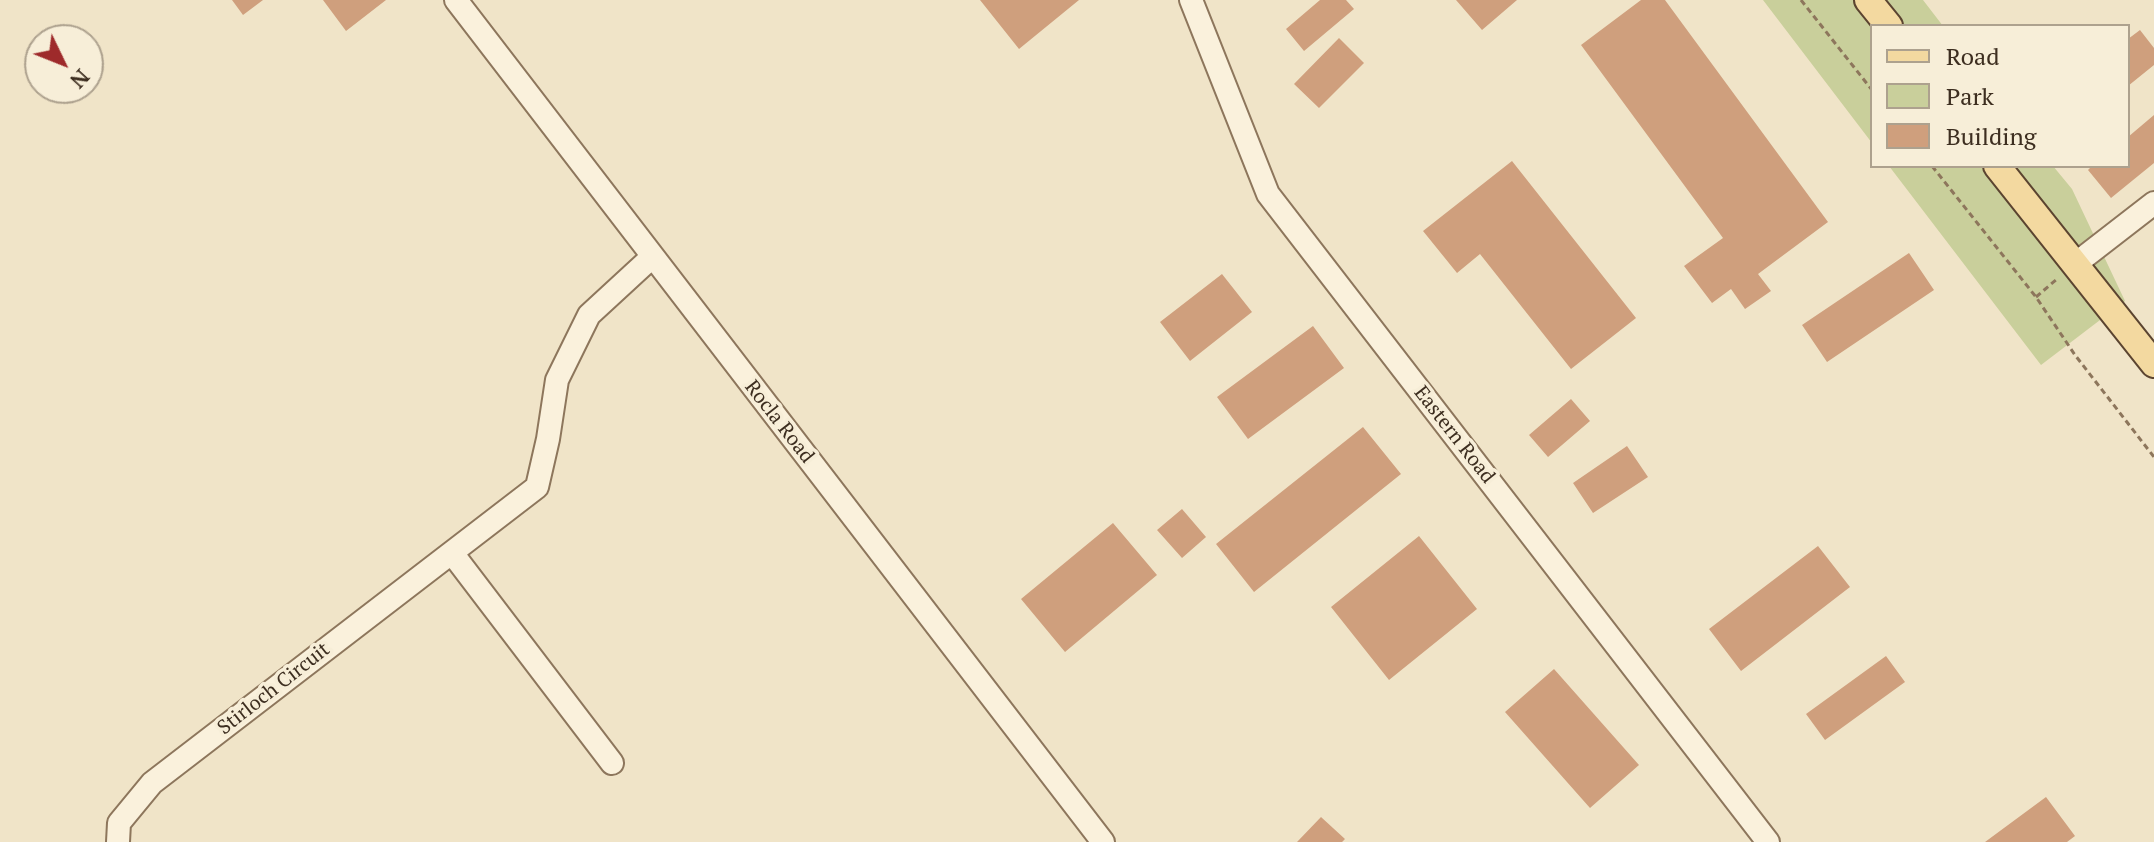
<!DOCTYPE html>
<style>
body{margin:0}
#map{position:relative;width:2154px;height:842px;overflow:hidden;background:#f0e4c8;font-family:"PT Serif",serif}
canvas{display:block}
.legend{position:absolute;left:1870px;top:24px;width:260px;height:144px;box-sizing:border-box;background:#f7eed8;border:2px solid #ada18e;margin:0;padding:10px 14px;list-style:none;font-size:24px;color:#3d2e20}
.legend li{display:flex;align-items:center;gap:16px;height:40px}
.legend b{width:40px;border:2px solid #ada18e}
.north{position:absolute;left:24px;top:24px;width:80px;height:80px;box-sizing:border-box;background:#f7eed8;border:2px solid #ada18e;border-radius:50%;rotate:133deg;font-size:22px;font-weight:700;line-height:32px;text-align:center;color:#3d2e20}
.north::after{content:'';display:block;margin:auto;width:28px;height:36px;background:#9e2a2b;clip-path:polygon(50% 0,100% 100%,50% 72%,0 100%)}
</style>
<div id="map">
<canvas width="2154" height="842"></canvas>
<ul class="legend">
<li><b style="height:10px;background:#f3d9a0"></b>Road</li>
<li><b style="height:22px;background:#c9cf9b"></b>Park</li>
<li><b style="height:22px;background:#cf9f7d"></b>Building</li>
</ul>
<div class="north">N</div>
</div>
<script>
const c = document.querySelector('canvas').getContext('2d');
c.lineJoin = 'round';
function fill(path, color) {
  c.fillStyle = color;
  c.fill(path, 'evenodd');
}
function poly(rows) {
  const path = new Path2D();
  for (const r of rows) {
    path.moveTo(r[0], r[1]);
    for (let i = 2; i < r.length; i += 2) path.lineTo(r[i], r[i + 1]);
  }
  return path;
}
function trace(path, color, width, dash) {
  c.strokeStyle = color;
  c.lineWidth = width;
  c.lineCap = dash ? 'butt' : 'round';
  c.setLineDash(dash || []);
  c.stroke(path);
}
function label(font, color, halo, rows, align = 'center') {
  c.font = font + ' "PT Serif",serif';
  c.lineWidth = 7;
  c.setLineDash([]);
  c.textBaseline = 'middle';
  c.strokeStyle = halo;
  c.fillStyle = color;
  for (const [text, x, y, turn = 0] of rows) {
    c.save();
    c.translate(x, y);
    c.rotate((+turn || 0) * Math.PI / 180);
    c.textAlign = isNaN(turn) ? turn : align;
    if (halo) c.strokeText(text, 0, 0);
    c.fillText(text, 0, 0);
    c.restore();
  }
}
const green = poly([
 [1763,0,1923,0,1943,26,1872,26,1872,143],
 [1889,166,2053,166,2072,189,2125,301,2041,365]
]);
const building = poly([
 [232,0,263,0,243,15],
 [323,0,386,0,346,31],
 [980,0,1079,0,1019,49],
 [1320,0,1346,0,1354,9,1304,51,1286,29],
 [1456,0,1517,0,1482,30],
 [1641,0,1665,0,1828,222,1758,274,1771,291,1745,309,1731,289,1712,303,1684,266,1723,238,1581,45],
 [2140,30,2154,48,2154,65,2128,86,2128,39],
 [1339,38,1364,63,1319,108,1294,84],
 [2154,115,2154,163,2111,198,2088,170,2092,166,2128,166,2128,137],
 [1512,161,1636,318,1571,369,1480,254,1457,273,1423,231],
 [1909,253,1934,290,1827,362,1802,325],
 [1222,274,1252,312,1190,361,1160,322],
 [1313,326,1344,368,1248,439,1217,397],
 [1571,399,1590,421,1548,457,1529,435],
 [1363,427,1401,474,1254,592,1216,544],
 [1627,446,1648,477,1593,513,1573,483],
 [1182,509,1206,537,1182,558,1157,530],
 [1113,523,1157,575,1065,652,1021,599],
 [1419,536,1477,609,1389,680,1331,607],
 [1818,546,1850,587,1741,671,1709,629],
 [1886,656,1905,682,1825,740,1806,714],
 [1554,669,1639,765,1590,808,1505,712],
 [2046,797,2075,836,2067,842,1985,842],
 [1321,817,1345,839,1342,842,1297,842]
]);
const path = poly([
 [1801,0,1872,90],
 [1932,166,2036,297,2075,355,2154,457],
 [2036,297,2057,279]
]);
const minor = poly([
 [456,0,1103,842],
 [1191,0,1268,194,1768,842],
 [2074,265,2154,203],
 [452,553,612,763],
 [118,842,119,823,152,783,537,487,548,439,557,380,589,315,652,257]
]);
const major = poly([
 [1868,0,1889,26],
 [1997,166,2154,364]
]);
const streetNames = [
 ["Rocla Road",779,422,52],
 ["Eastern Road",1454,435,52],
 ["Stirloch Circuit",274,689,-38]
];
fill(green, '#c9cf9b');
fill(building, '#cf9f7d');
trace(minor, '#8d765c', 26);
trace(major, '#5b4430', 30);
trace(path, '#8d765c', 3, [6, 4]);
trace(minor, '#faf1dc', 22);
trace(major, '#f3d9a0', 26);
label('20px', '#3d2e20', '#f7eed8', streetNames);
</script>
